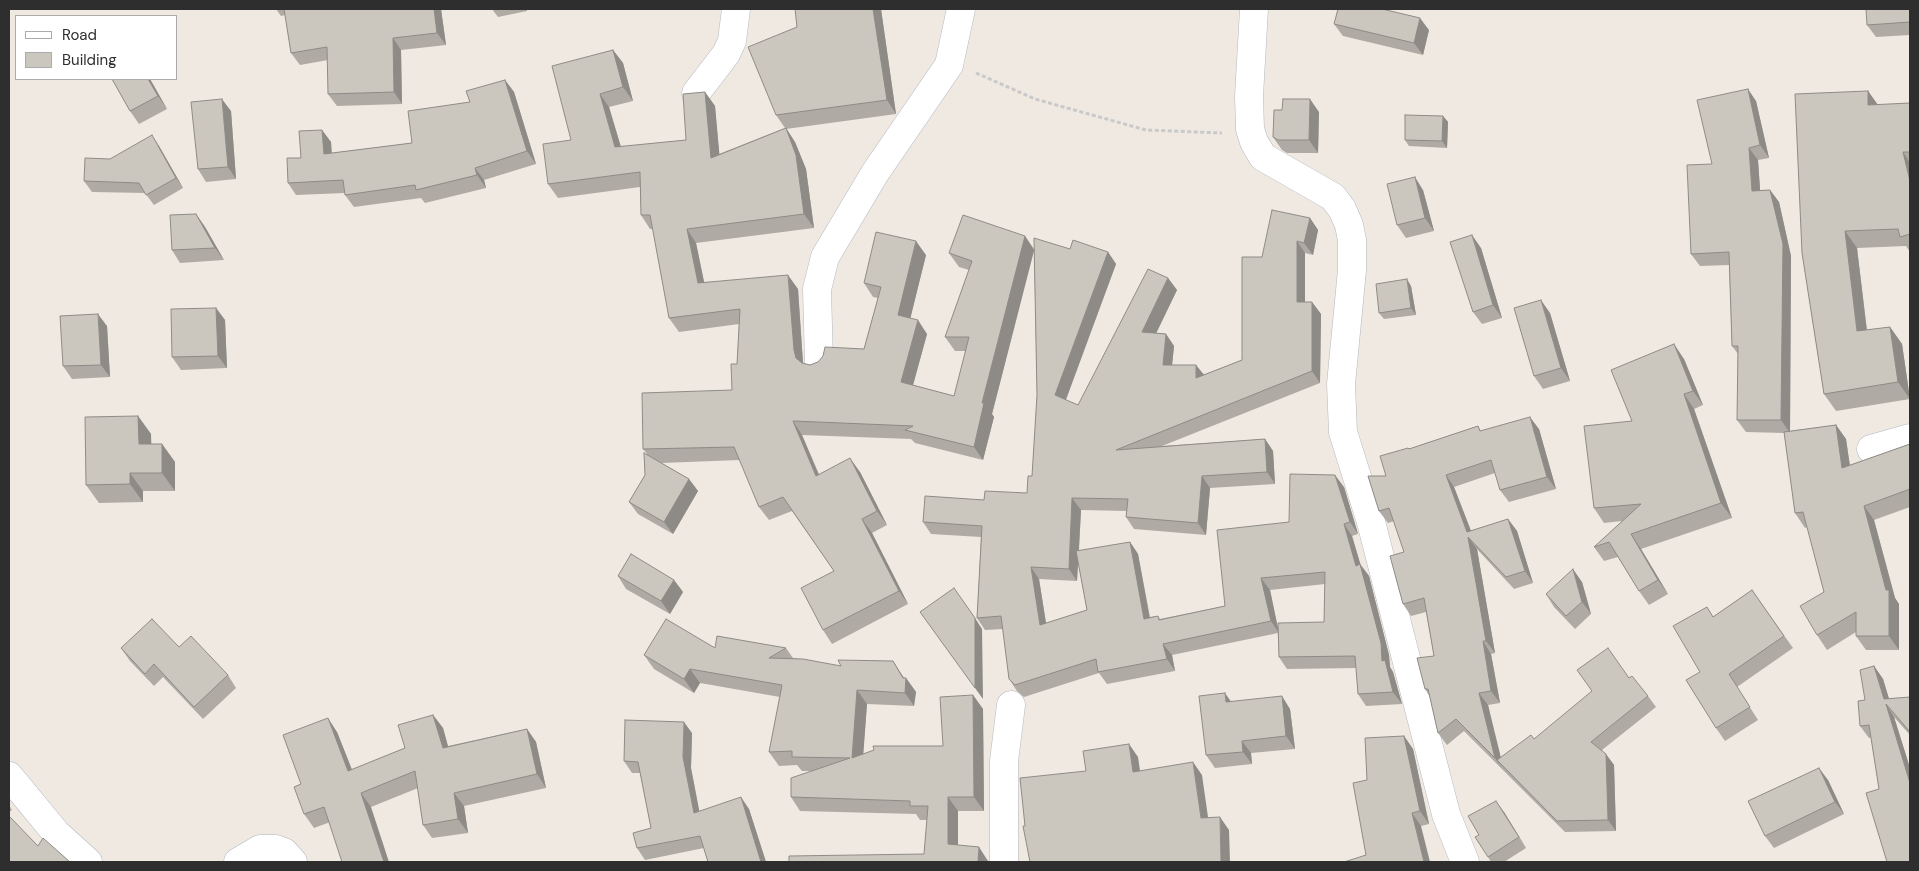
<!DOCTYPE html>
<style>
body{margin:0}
#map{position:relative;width:1919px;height:871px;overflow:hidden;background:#efe9e1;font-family:"DM Sans",sans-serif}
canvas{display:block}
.frame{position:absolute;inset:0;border:10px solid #2e2e2e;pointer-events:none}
.legend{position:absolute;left:15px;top:15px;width:162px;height:65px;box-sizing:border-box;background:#fff;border:1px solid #ababab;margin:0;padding:6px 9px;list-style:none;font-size:15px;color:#2e2e2e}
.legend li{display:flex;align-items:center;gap:10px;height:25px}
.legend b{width:25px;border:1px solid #ababab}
</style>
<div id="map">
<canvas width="1919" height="871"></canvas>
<div class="frame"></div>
<ul class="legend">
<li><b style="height:6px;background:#fff"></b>Road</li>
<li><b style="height:14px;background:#cbc7bf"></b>Building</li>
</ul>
</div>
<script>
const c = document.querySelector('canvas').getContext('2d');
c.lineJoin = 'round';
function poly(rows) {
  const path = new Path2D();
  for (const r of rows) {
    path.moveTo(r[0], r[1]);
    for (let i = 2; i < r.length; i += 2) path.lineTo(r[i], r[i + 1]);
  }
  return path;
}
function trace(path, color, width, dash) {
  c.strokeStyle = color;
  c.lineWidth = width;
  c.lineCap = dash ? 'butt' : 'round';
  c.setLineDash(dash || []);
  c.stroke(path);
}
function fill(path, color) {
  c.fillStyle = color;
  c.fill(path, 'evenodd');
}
const path = poly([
 [976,73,1035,99,1146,130,1222,133]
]);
const street = poly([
 [1254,9,1249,96,1250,129,1254,142,1263,157,1333,197,1342,209,1349,225,1352,240,1352,270,1341,384,1343,432,1371,522,1446,814,1465,862],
 [696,93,726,54,732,41,736,9],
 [819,363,817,289,825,257,875,173,949,65,961,9],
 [1871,449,1910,438],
 [9,776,56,833,88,862],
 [238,862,260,849,276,849,284,852,293,862],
 [1004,862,1004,761,1011,705]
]);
const wall = poly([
 [276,9,441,9,446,45,401,50,402,104,337,106,328,94,328,60,300,65,291,53,285,15,281,16],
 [492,9,527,9,527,11,498,17],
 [881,9,896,114,786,129,795,142,806,169,814,228,696,243,704,282,798,289,803,363,810,365,864,349,878,298,873,297,864,283,926,255,910,318,927,334,913,385,954,396,966,351,955,351,945,337,969,270,959,267,949,253,1025,236,1034,249,1070,249,1108,252,1116,264,1066,400,1078,405,1168,278,1177,290,1156,333,1166,334,1174,346,1172,365,1196,365,1203,375,1242,360,1262,257,1310,218,1318,230,1313,255,1305,253,1305,302,1312,302,1321,314,1320,383,1162,446,1265,439,1273,451,1275,484,1210,488,1206,535,1134,529,1126,517,1127,511,1081,510,1079,551,1130,542,1138,554,1150,617,1158,616,1160,619,1225,606,1289,522,1344,487,1358,534,1352,536,1360,564,1369,576,1389,655,1390,667,1393,672,1402,704,1366,706,1358,694,1356,668,1287,669,1279,657,1278,633,1172,655,1175,671,1107,684,1099,673,1024,697,1017,691,1009,679,1003,629,985,630,977,618,981,537,931,534,923,522,984,500,1027,493,1032,476,1037,395,1034,251,992,414,994,417,983,460,915,443,911,439,802,435,819,474,860,472,887,525,872,533,908,604,832,644,823,630,834,571,792,511,769,520,759,507,740,460,661,463,689,479,698,491,673,534,638,514,629,502,645,475,647,454,643,449,732,390,737,364,739,324,679,332,669,318,653,229,650,229,641,215,640,187,558,198,548,184,571,140,613,50,623,63,633,101,609,107,621,147,686,140,705,92,715,106,719,154,785,128,776,115],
 [1078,562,1087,610,1046,623,1039,579,1077,581],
 [1325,584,1324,622,1278,629,1270,590],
 [1910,9,1910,35,1876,37,1867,25],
 [1334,24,1429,30,1423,55,1343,36],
 [112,79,150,79,167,109,139,124,130,111],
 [505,80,514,92,536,164,484,180,486,188,425,203,421,198,354,207,345,195,345,193,296,195,288,183,301,158,322,130,331,142,332,153,412,143,470,102],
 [1868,91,1878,105,1910,103,1910,252,1906,246,1857,248,1867,330,1890,327,1902,344,1910,399,1836,411,1824,394,1802,253],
 [1756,101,1769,158,1758,160,1760,190,1770,190,1779,202,1791,256,1790,431,1836,425,1846,439,1850,465,1910,444,1910,507,1874,520,1895,598,1899,604,1899,650,1866,650,1856,636,1856,632,1827,650,1817,635,1824,592,1807,527,1805,528,1795,513,1784,433,1746,432,1737,420,1738,354,1732,346,1729,265,1700,266,1691,254,1712,164],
 [231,111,236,179,206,182,198,169],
 [1319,112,1318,153,1287,153,1282,150,1273,137],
 [1443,116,1448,122,1447,148,1409,146,1405,140],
 [159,146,183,188,154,205,145,193,92,192,84,181,110,159],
 [1423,190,1434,231,1406,238,1397,225],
 [196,214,205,227,224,260,180,263,172,250],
 [1481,248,1502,318,1482,324,1473,312],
 [1411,286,1416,315,1384,319,1379,313],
 [216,308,225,320,227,368,181,370,172,357],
 [1550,313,1570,381,1543,389,1534,376],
 [107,326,110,377,72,379,63,366],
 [1684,359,1703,405,1694,409,1732,518,1641,549,1668,594,1649,605,1639,591,1618,557,1604,561,1594,547,1622,521,1604,523,1594,508,1632,421],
 [138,416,151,434,151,444,162,444,175,462,175,491,143,491,143,502,99,503,86,485],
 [1478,426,1481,431,1539,429,1556,489,1509,502,1500,490,1495,473,1454,487,1471,531,1508,519,1517,531,1533,583,1514,589,1477,549,1495,653,1491,654,1500,703,1488,705,1500,758,1534,739,1629,678,1648,696,1656,707,1602,750,1614,765,1616,831,1565,832,1464,731,1447,745,1438,733,1430,697,1425,689,1434,656,1426,612,1411,616,1403,604,1404,552,1394,521,1388,523,1379,511,1409,449],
 [618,576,674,580,683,592,670,614,626,589],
 [1582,582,1591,614,1575,629,1554,607,1546,594],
 [1752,590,1793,648,1737,687,1758,720,1725,741,1716,728,1700,672,1707,607,1713,617],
 [179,647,228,675,236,688,203,719,163,677,154,686,130,661,121,648],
 [715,648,786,648,793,658,906,678,916,692,914,706,867,704,863,754,943,746,973,695,983,709,984,811,958,811,958,845,988,861,988,862,789,862,924,854,927,820,920,820,916,814,800,811,791,797,812,771,802,771,797,765,779,766,769,752,780,697,700,683,694,693,654,669,644,655],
 [1874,666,1883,679,1889,699,1910,697,1910,735,1894,717,1910,768,1910,862,1879,789,1871,738,1869,738,1860,726,1865,700],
 [1231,701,1290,709,1295,749,1251,753,1252,764,1215,768,1206,755],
 [433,715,443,728,448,746,527,729,536,742,546,788,464,806,468,833,432,838,423,825,418,788,371,807,314,828,304,814,301,784,337,732,352,770,405,748],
 [692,733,691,768,699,811,749,809,766,862,708,862,704,848,645,860,637,848,651,828,640,773,632,773,624,761],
 [1404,736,1413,749,1429,824,1421,826,1366,855,1367,780],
 [1828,780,1844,814,1774,848,1765,836],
 [9,805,12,810,9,812],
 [1504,812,1526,848,1504,862,1491,862,1488,857,1479,835]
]);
const shadedWall = poly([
 [434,9,441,9,446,45,437,33],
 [873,9,881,9,896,114,887,100],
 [1420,18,1429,30,1423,55,1414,43],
 [9,29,10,31,9,72],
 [393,38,401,50,402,104,394,92],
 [613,50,623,63,633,101,623,87],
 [148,79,150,79,167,109,158,96],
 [505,80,514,92,536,164,527,151],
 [1748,89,1756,101,1769,158,1760,145],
 [1868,91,1880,108,1868,105],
 [705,92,715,106,721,171,711,158],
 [600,94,609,107,625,161,615,147],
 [222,99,231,111,236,179,228,167],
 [1310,99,1319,112,1318,153,1309,140],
 [1443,116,1448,122,1447,148,1442,141],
 [786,128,795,142,806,169,814,228,804,214],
 [322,130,331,142,332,166,324,154],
 [152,135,159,146,183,188,176,178],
 [1749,148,1758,160,1761,203,1752,191],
 [1903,152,1910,163,1910,181],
 [475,168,484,180,486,188,477,175],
 [1415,177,1423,190,1434,231,1425,218],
 [1770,190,1779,202,1791,256,1790,433,1781,420],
 [196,214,205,227,224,260,215,248],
 [1310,218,1318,230,1313,255,1304,243],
 [687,229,696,243,707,296,698,283],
 [1845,231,1857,248,1869,349,1857,331],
 [1472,235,1481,248,1502,318,1493,305],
 [1025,236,1034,250,992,414,994,417,983,460,974,447,982,403],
 [916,241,926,255,908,328,898,315],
 [1297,241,1305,253,1305,314,1297,302],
 [1108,252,1116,264,1063,407,1055,395],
 [788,275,798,289,803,363,806,372,796,358,794,350],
 [1168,278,1177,290,1151,344,1142,332],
 [1407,279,1411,286,1416,315,1411,308],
 [1541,300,1550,313,1570,381,1561,368],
 [1312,302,1321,314,1320,383,1312,371],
 [216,308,225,320,227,368,218,356],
 [98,314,107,326,110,377,101,365],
 [918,320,927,334,910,396,901,382],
 [1890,327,1902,344,1910,399,1898,382],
 [1166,334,1174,346,1171,376,1163,365],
 [1674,344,1684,359,1703,405,1693,391],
 [1196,365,1205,376,1196,378],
 [1684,394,1694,409,1732,518,1721,503],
 [138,416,151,434,152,462,139,444],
 [1530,417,1539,429,1556,489,1547,477],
 [793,421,802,435,825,490,816,476],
 [1836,425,1846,439,1852,482,1842,468],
 [1265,439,1273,451,1275,484,1267,472],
 [162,444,175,462,175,491,162,473],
 [850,458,860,472,887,525,877,511],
 [130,473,143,491,143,502,130,484],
 [1335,475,1344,487,1358,534,1350,522],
 [1446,475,1454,487,1476,544,1467,532],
 [1202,476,1210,488,1206,535,1198,523],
 [689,479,698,491,673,534,664,522],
 [1072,498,1081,510,1077,581,1069,569],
 [1864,506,1874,520,1895,598,1899,604,1899,650,1889,636,1886,590],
 [862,519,872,533,908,604,899,591],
 [1508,519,1517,531,1533,583,1525,571],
 [1344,524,1352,536,1361,566,1360,564,1369,576,1389,655,1390,667,1393,672,1402,704,1393,692,1382,661],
 [1631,534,1641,549,1668,594,1658,580],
 [1468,537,1477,549,1495,653,1486,641],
 [1130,542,1138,554,1152,631,1144,619],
 [1031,567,1039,579,1048,636,1040,625],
 [1573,569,1582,582,1591,614,1582,602],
 [1261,578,1270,590,1279,633,1271,621],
 [674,580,683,592,670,614,661,601],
 [975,618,982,629,983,699,975,688],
 [1483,641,1491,654,1500,703,1491,691],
 [1163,644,1172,655,1175,671,1167,659],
 [893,661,906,681,906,678,916,692,914,706,905,693],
 [1874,666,1883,679,1893,712,1884,699],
 [690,669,700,683,694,693,684,679],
 [857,690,867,704,862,772,852,758],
 [1225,693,1234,706,1226,702],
 [1479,693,1488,705,1503,766,1497,760,1504,771,1495,758],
 [973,695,983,709,984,811,974,797],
 [1282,696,1290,709,1295,749,1286,736],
 [1886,704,1894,717,1910,768,1910,783],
 [433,715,443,728,452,761,443,748],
 [328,718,337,732,358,785,348,771],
 [684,722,692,733,691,768,702,825,694,813,683,757],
 [527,729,536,742,546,788,537,774],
 [1404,736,1413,749,1429,824,1420,811],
 [1242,741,1251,753,1252,764,1243,752],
 [1129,744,1138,757,1142,784,1133,772],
 [1606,754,1614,765,1616,831,1608,820],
 [1193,762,1202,775,1210,831,1201,818],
 [1819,768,1828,780,1844,814,1835,802],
 [361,793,371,807,389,862,384,862],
 [454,793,464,806,468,833,458,819],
 [741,797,749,809,766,862,761,862],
 [948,797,958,811,958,858,948,844],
 [1496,801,1504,812,1526,848,1519,837],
 [1412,813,1421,826,1430,862,1424,862],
 [1220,817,1229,830,1230,862,1221,862],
 [979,847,988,861,988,862,978,862]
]);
const building = poly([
 [284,9,434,9,437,33,393,38,394,92,328,94,327,47,291,53,284,9],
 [795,9,873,9,887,100,776,115,748,47,797,27,795,9],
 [1338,9,1382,9,1420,18,1414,43,1334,24,1338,9],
 [1866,9,1910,9,1910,22,1867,25,1866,9],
 [613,50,623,87,600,94,615,147,686,140,683,94,705,92,711,158,786,128,796,155,804,214,687,229,698,283,788,275,794,350,796,358,802,363,810,365,818,362,823,356,825,347,864,349,881,287,864,283,876,232,916,241,898,315,918,320,901,382,954,396,969,337,945,337,972,261,949,253,963,215,1025,236,982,403,984,403,974,447,905,430,913,426,793,421,816,476,850,458,877,511,862,519,899,591,823,630,801,588,834,571,783,497,759,507,734,447,643,449,642,393,732,390,731,364,737,364,740,309,669,318,650,215,641,215,640,172,548,184,543,144,571,140,552,66,613,50],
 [112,79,148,79,158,96,130,111,112,79],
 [505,80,527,151,475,168,477,175,416,190,415,185,345,195,343,180,288,183,287,158,301,158,299,131,322,130,324,154,412,143,408,111,470,102,466,91,505,80],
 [1748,89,1760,145,1749,148,1752,191,1770,190,1783,244,1781,420,1737,420,1738,346,1732,346,1729,252,1691,254,1687,165,1712,164,1697,100,1748,89],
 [1868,91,1868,105,1910,103,1910,152,1903,152,1910,181,1910,234,1900,237,1898,229,1845,231,1857,331,1890,327,1898,382,1824,394,1802,253,1795,94,1868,91],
 [222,99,228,167,198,169,191,102,222,99],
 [1283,99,1310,99,1309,140,1278,140,1273,137,1274,110,1282,110,1283,99],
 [1405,115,1443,116,1442,141,1405,140,1405,115],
 [152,135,176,178,146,195,139,183,84,181,85,158,110,159,152,135],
 [1415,177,1425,218,1397,225,1387,184,1415,177],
 [1272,210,1310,218,1304,243,1297,241,1297,302,1312,302,1312,371,1116,450,1265,439,1267,472,1202,476,1198,523,1126,517,1128,499,1072,498,1069,569,1031,567,1040,625,1087,610,1076,551,1130,542,1144,619,1158,616,1159,620,1225,606,1217,530,1289,522,1290,474,1335,475,1350,522,1344,524,1356,566,1360,564,1381,643,1382,661,1385,660,1393,692,1358,694,1355,656,1279,657,1278,623,1324,622,1325,572,1261,578,1271,621,1163,644,1167,659,1098,672,1096,659,1015,685,1009,679,1001,616,977,618,982,526,923,522,925,496,984,500,985,491,1027,493,1028,476,1032,476,1037,395,1034,238,1070,249,1073,240,1108,252,1055,395,1078,405,1148,269,1168,278,1142,332,1166,334,1163,365,1196,365,1196,378,1242,360,1242,257,1262,257,1272,210],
 [196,214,215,248,172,250,170,215,196,214],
 [1472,235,1493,305,1473,312,1450,242,1472,235],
 [1407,279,1411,308,1379,313,1376,284,1407,279],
 [1541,300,1561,368,1534,376,1514,308,1541,300],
 [216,308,218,356,172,357,171,309,216,308],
 [98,314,101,365,63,366,60,316,98,314],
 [1674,344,1693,391,1684,394,1721,503,1631,534,1658,580,1639,591,1609,542,1594,547,1641,504,1594,508,1584,426,1632,421,1611,370,1674,344],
 [138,416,139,444,162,444,162,473,130,473,130,484,86,485,85,417,138,416],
 [1530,417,1547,477,1500,490,1491,460,1446,475,1467,532,1508,519,1525,571,1506,577,1468,537,1486,641,1483,641,1491,691,1479,693,1495,758,1456,719,1438,733,1428,689,1425,689,1417,658,1434,656,1424,598,1403,604,1390,556,1404,552,1389,508,1379,511,1368,476,1386,476,1380,456,1408,448,1409,449,1478,426,1480,431,1530,417],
 [1836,425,1842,468,1910,444,1910,489,1864,506,1886,590,1889,590,1889,636,1856,636,1856,612,1817,635,1800,606,1824,592,1803,512,1795,513,1784,432,1836,425],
 [644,453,689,479,664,522,629,502,645,475,644,453],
 [631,554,674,580,661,601,618,576,631,554],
 [1573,569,1582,602,1566,616,1546,594,1573,569],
 [954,588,975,618,975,688,920,612,954,588],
 [1752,590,1784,636,1729,674,1750,707,1716,728,1686,680,1700,672,1673,626,1707,607,1713,617,1752,590],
 [152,619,179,647,191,636,228,675,194,707,154,664,145,674,121,648,152,619],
 [666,619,715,648,717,636,786,648,769,658,803,659,841,666,838,660,893,661,903,678,906,678,905,693,857,690,852,758,874,750,873,746,943,746,940,697,973,695,974,797,948,797,948,844,979,847,978,862,789,862,789,856,924,854,928,806,910,806,910,801,791,797,791,778,850,758,792,757,792,751,769,752,782,685,690,669,684,679,644,655,666,619],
 [1608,648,1629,678,1632,676,1648,696,1591,742,1606,754,1608,820,1557,821,1497,760,1531,735,1534,739,1592,691,1577,670,1608,648],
 [1874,666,1884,699,1910,697,1910,732,1886,704,1910,783,1910,862,1887,862,1866,793,1879,789,1869,725,1860,726,1858,701,1865,700,1860,670,1874,666],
 [1225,693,1226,702,1282,696,1286,736,1242,741,1243,752,1206,755,1199,696,1225,693],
 [433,715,443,748,527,729,537,774,454,793,458,819,423,825,415,771,361,793,384,862,342,862,324,807,304,814,294,787,301,784,283,735,328,718,348,771,405,748,398,725,433,715],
 [625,720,684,722,683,757,694,813,741,797,761,862,708,862,700,836,637,848,633,833,651,828,638,762,624,761,625,720],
 [1404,736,1420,811,1412,813,1424,862,1344,862,1366,855,1353,783,1367,780,1365,738,1404,736],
 [1129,744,1133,772,1193,762,1201,818,1220,817,1221,862,1030,862,1023,826,1025,826,1020,778,1086,771,1083,751,1129,744],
 [1819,768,1835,802,1765,836,1748,801,1819,768],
 [1496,801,1519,837,1488,857,1475,837,1479,835,1468,816,1496,801],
 [9,816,38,846,43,838,70,862,11,862,9,860,9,816]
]);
trace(street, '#b4b7c1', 29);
trace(path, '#c9c9c9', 3, [4, 2.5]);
trace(street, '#fff', 28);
fill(wall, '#afaba4');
fill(shadedWall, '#8e8b86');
fill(building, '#cbc7bf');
trace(building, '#8e8b86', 1);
</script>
